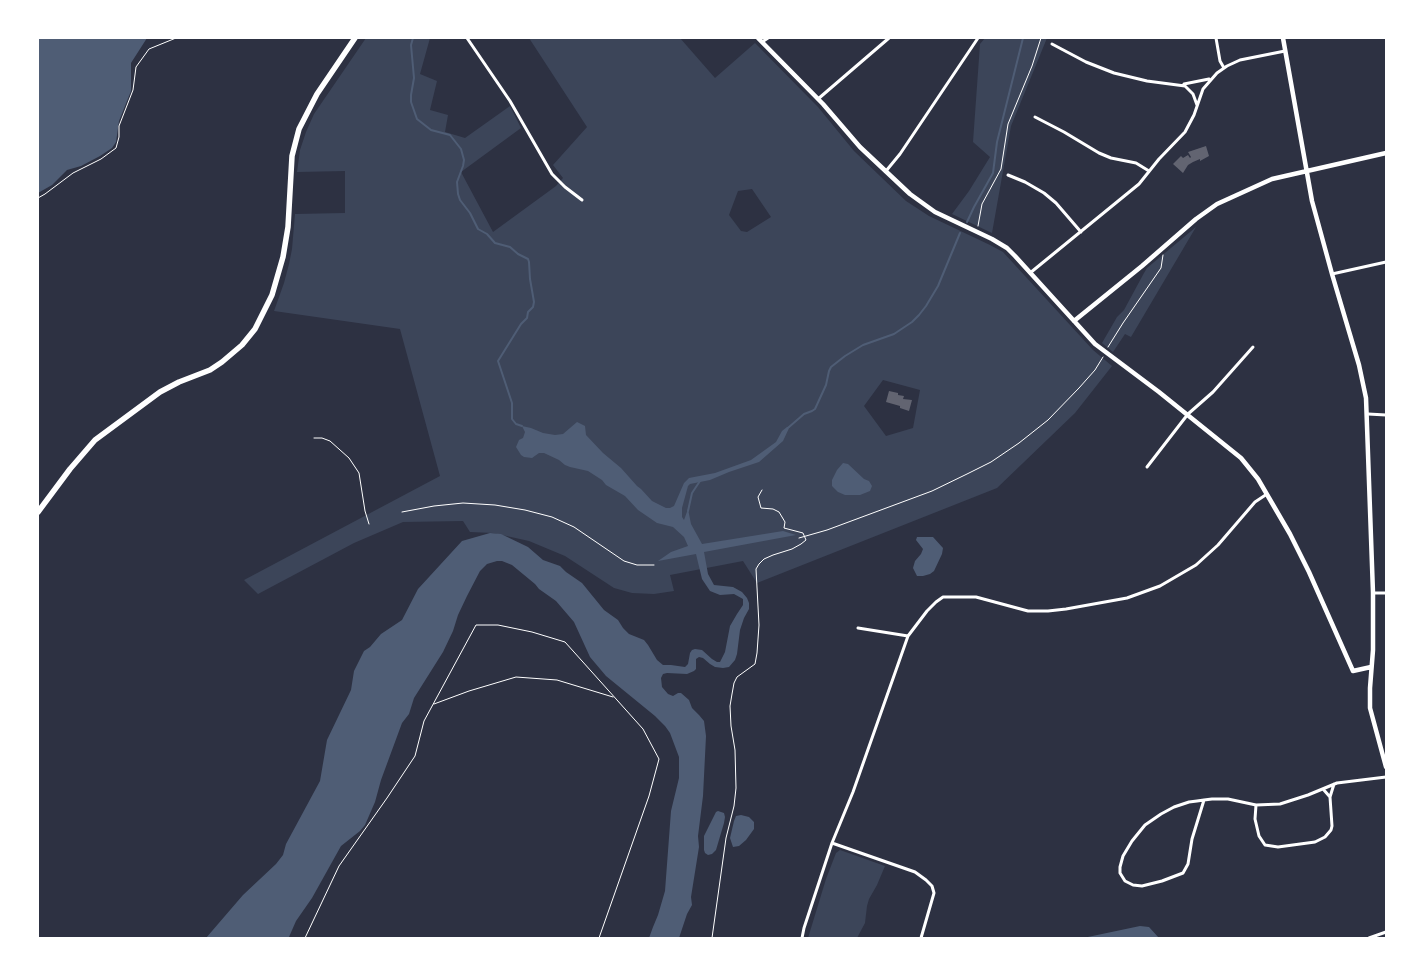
<!DOCTYPE html>
<style>
body{margin:0}
#map{position:relative;width:1424px;height:976px;overflow:hidden;background:#2d3142;font-family:"Fira Sans Condensed",sans-serif}
canvas{display:block}
.frame{position:absolute;inset:0;border:39px solid #fff;pointer-events:none}
</style>
<div id="map">
<canvas width="1424" height="976"></canvas>
<div class="frame"></div>
</div>
<script>
const c = document.querySelector('canvas').getContext('2d');
c.lineJoin = 'round';
function fill(path, color) {
  c.fillStyle = color;
  c.fill(path, 'evenodd');
}
function poly(rows) {
  const path = new Path2D();
  for (const r of rows) {
    path.moveTo(r[0], r[1]);
    for (let i = 2; i < r.length; i += 2) path.lineTo(r[i], r[i + 1]);
  }
  return path;
}
function trace(path, color, width, dash) {
  c.strokeStyle = color;
  c.lineWidth = width;
  c.lineCap = dash ? 'butt' : 'round';
  c.setLineDash(dash || []);
  c.stroke(path);
}
const green = poly([
 [366,38,430,38,420,74,437,81,430,110,448,115,445,132,465,138,510,106,521,128,461,172,493,232,556,186,563,178,553,165,587,127,529,38,680,38,715,78,755,43,818,107,854,151,906,201,929,216,990,245,1003,252,1093,350,1112,366,1075,413,997,488,757,583,743,561,670,575,674,591,654,594,632,593,614,588,565,556,529,541,493,533,470,532,463,521,403,522,354,543,258,594,244,580,440,476,400,329,274,311,284,283,289,264,292,249,295,214,345,213,345,171,297,172,300,150,306,132,314,114],
 [752,189,771,217,747,232,741,231,729,215,738,191],
 [883,380,920,390,913,428,886,436,864,406],
 [985,38,1047,38,1011,126,992,233,952,214,969,191,990,157,973,142,980,44],
 [1196,227,1131,337,1125,334,1113,352,1102,343,1117,317,1124,310,1144,273,1147,268],
 [840,850,885,866,877,885,869,899,867,906,865,923,857,938,808,938,826,879,836,853]
]);
const water = poly([
 [38,38,147,38,131,63,131,91,119,121,116,142,112,148,100,156,81,166,67,170,52,185,38,193],
 [577,422,585,426,586,435,603,453,621,468,637,486,641,489,652,501,666,508,670,508,674,506,684,483,689,478,715,473,751,460,776,442,782,431,787,427,790,426,783,441,759,462,729,472,710,480,690,484,688,486,682,508,682,517,684,520,688,509,691,524,702,544,783,531,796,535,704,552,708,574,714,585,733,587,742,592,747,598,749,603,749,609,744,618,740,630,737,654,735,660,729,667,723,668,715,667,710,664,703,658,699,657,696,659,696,669,694,671,687,674,667,673,663,674,661,678,662,687,668,694,673,696,678,693,681,693,689,700,692,708,699,715,704,721,706,736,703,796,698,836,699,847,691,897,692,905,687,914,679,938,649,938,653,927,658,915,665,891,671,811,679,778,679,757,670,733,665,726,655,716,606,676,590,657,574,622,556,601,539,589,535,584,512,565,502,561,497,561,487,564,480,571,467,596,458,615,453,631,443,652,414,698,409,714,402,723,381,780,375,802,365,825,360,831,341,846,312,898,296,921,289,937,287,938,206,938,243,895,276,864,283,855,286,844,320,781,327,740,351,690,354,671,364,651,370,647,381,634,402,620,418,589,462,541,490,533,501,534,528,547,543,560,560,566,566,572,582,583,604,610,618,620,623,628,629,634,644,640,648,645,657,660,663,665,671,665,685,667,688,664,690,653,692,650,695,649,702,650,712,659,717,662,720,662,725,652,730,626,737,614,743,605,743,599,734,594,720,595,710,591,702,579,696,554,658,561,671,552,688,546,684,537,673,527,657,523,638,510,625,496,606,485,602,480,588,471,570,467,565,465,559,460,544,453,539,453,532,458,524,457,521,455,516,447,519,440,523,438,525,432,522,426,531,428,543,433,555,435,563,434],
 [843,463,848,464,864,479,869,481,872,486,870,491,860,495,845,495,838,492,832,486,832,480,837,470],
 [917,537,933,537,943,548,942,554,934,571,930,574,923,576,917,576,913,568,915,561,921,554,923,549,916,540],
 [718,811,724,813,725,817,724,823,716,850,712,854,708,855,705,853,704,850,704,836,716,812],
 [741,815,749,817,754,822,754,829,746,840,739,846,733,847,730,838,734,821,736,816],
 [1140,926,1149,927,1159,938,1083,938]
]);
const stream = poly([
 [413,38,411,45,414,78,411,95,411,102,417,119,431,130,450,135,461,149,464,160,463,166,457,182,458,194,460,200,470,213,478,229,487,234,495,243,510,247,518,254,528,259,529,262,530,279,534,302,533,307,528,312,527,318,521,324,498,361,512,403,512,419,516,424,522,426],
 [967,222,974,207,993,173,997,142,1023,38],
 [789,427,804,414,812,411,815,409,826,385,829,371,831,367,845,356,863,345,894,334,912,322,919,315,926,306,938,286,960,233],
 [688,511,692,493,700,481]
]);
const building = poly([
 [1206,146,1209,156,1200,161,1200,159,1193,162,1192,161,1193,162,1188,165,1183,173,1173,164,1181,156,1183,158,1188,155,1190,158,1191,157,1188,152],
 [889,391,898,393,898,395,904,396,903,399,912,400,909,411,900,408,900,406,886,402]
]);
const path = poly([
 [38,198,45,194,73,173,101,159,116,148,119,137,119,126,133,90,136,67,149,49,176,38],
 [978,226,982,204,1001,169,1008,124,1032,66,1041,38],
 [1108,347,1123,323,1161,268,1163,255],
 [314,438,322,438,330,441,349,458,359,473,365,511,369,524],
 [402,512,434,506,463,503,495,505,525,510,552,517,574,527,624,561,637,565,654,565],
 [799,538,827,530,932,491,967,474,991,462,1019,443,1048,420,1079,388,1095,370,1103,357],
 [434,704,469,691,516,677,557,680,613,697],
 [305,938,339,866,387,798,415,756,424,721,476,625,498,625,532,632,565,642,643,729,659,759,649,796,599,938],
 [712,938,726,838,734,806,736,788,735,750,731,726,730,706,732,694,734,683,737,677,755,664,757,653,759,625,756,569,759,564,764,559,773,555,792,549,801,544,806,540,803,533,784,528,785,522,779,512,773,509,761,508,758,497,762,490]
]);
const minor = poly([
 [467,38,510,101,552,174,565,187,582,200],
 [1216,38,1220,61,1224,68],
 [762,42,768,38],
 [1052,44,1086,62,1114,73,1147,81,1185,86,1193,94,1197,105],
 [1184,84,1209,79],
 [818,99,889,38],
 [1035,117,1064,132,1099,153,1111,158,1136,163,1149,171],
 [886,171,900,154,978,38],
 [1008,175,1025,182,1044,193,1056,203,1081,232],
 [1030,273,1139,184,1159,159,1185,132,1194,115,1203,89,1217,73,1227,66,1240,60,1285,51],
 [1332,274,1386,262],
 [1368,414,1386,415],
 [1147,467,1188,414,1213,392,1253,347],
 [1373,593,1386,593],
 [858,628,908,636],
 [1330,797,1334,784],
 [1204,800,1192,839,1188,864,1183,873,1162,881,1142,886,1133,885,1125,881,1120,873,1120,867,1123,856,1132,841,1145,825,1161,814,1174,807,1189,802,1197,801,1204,800,1212,799,1228,799,1256,805,1280,804,1308,795,1337,783,1386,777],
 [1256,805,1255,819,1259,836,1265,845,1278,847,1315,842,1325,837,1331,830,1332,826,1330,797,1323,789],
 [832,843,915,872,926,880,932,886,934,893,921,938],
 [802,938,804,928,832,843,853,792,908,636,927,611,936,602,943,597,976,597,1028,611,1048,611,1066,609,1127,598,1160,586,1196,565,1218,545,1255,502,1267,494],
 [1369,938,1386,932]
]);
const tertiary = poly([
 [758,38,823,104,860,147,910,194,935,212,992,239,1007,248,1015,256,1095,344,1159,392,1241,458,1258,479,1290,534,1309,572,1353,671,1371,667],
 [1283,38,1312,201,1332,274,1359,365,1366,398,1373,593,1373,650,1370,688,1370,708,1386,767],
 [1074,321,1142,266,1196,219,1217,204,1272,179,1386,153]
]);
const primary = poly([
 [38,512,70,469,95,440,160,392,179,382,210,370,222,362,242,345,255,329,272,295,283,257,288,227,292,156,299,129,317,94,355,38]
]);
fill(green, '#3c4559');
fill(water, '#4f5d75');
trace(stream, '#4f5d75', 2);
fill(building, '#626471');
trace(path, '#fff', 1);
trace(minor, '#fff', 3);
trace(tertiary, '#fff', 4.5);
trace(primary, '#fff', 5.5);
</script>
